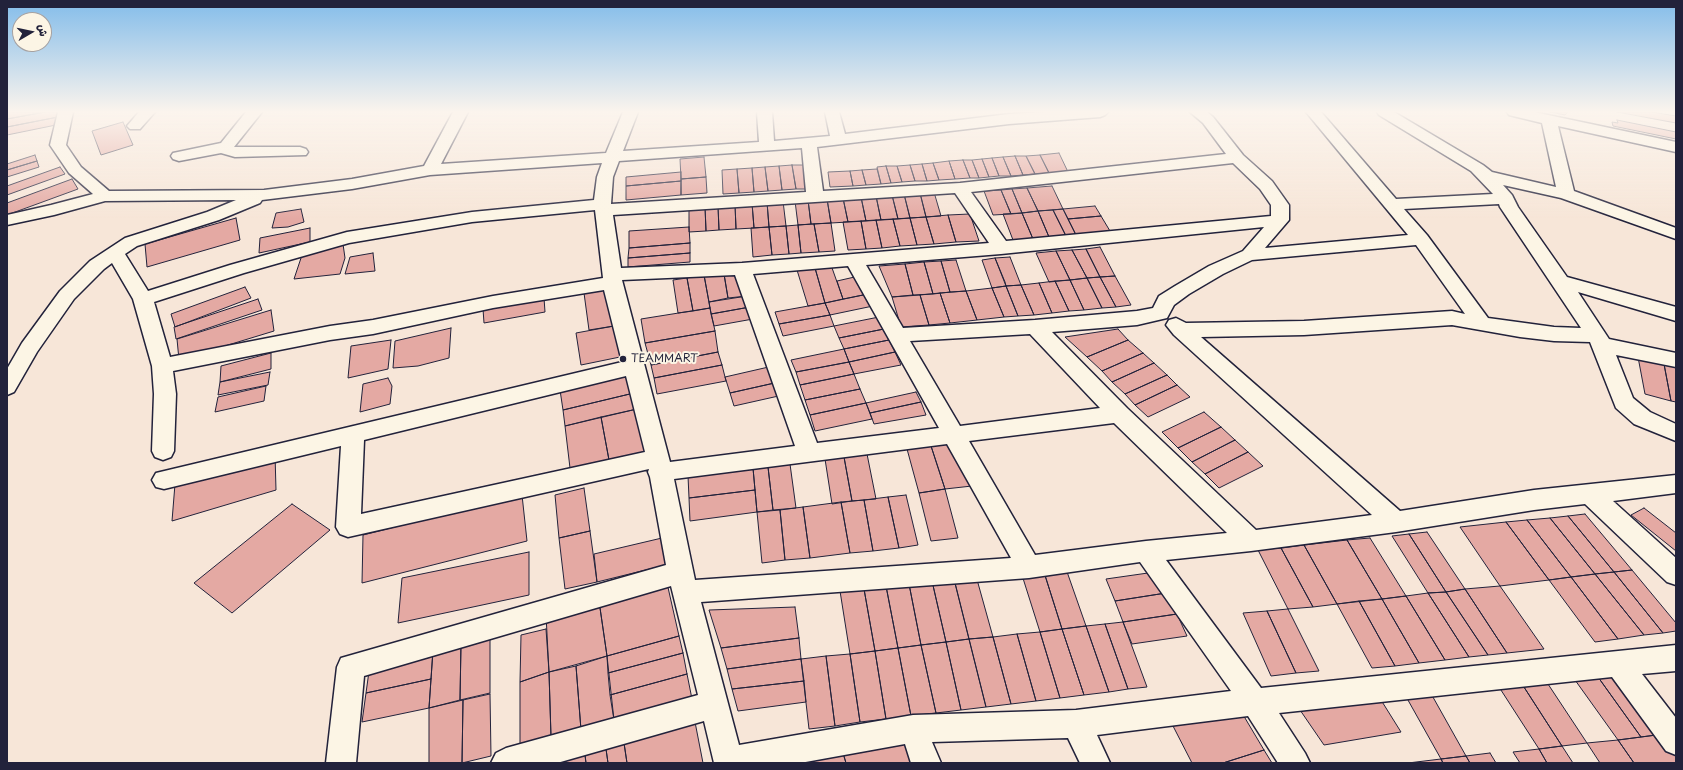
<!DOCTYPE html>
<meta charset="utf-8">
<style>
body{margin:0}
#map{position:relative;width:1683px;height:770px;overflow:hidden;background:#f7e6d8;font-family:"Playpen Sans","Playpen Sans Arabic",sans-serif}
canvas{display:block}
.frame{position:absolute;inset:0;border:8px solid #22223b;pointer-events:none}
.north{position:absolute;left:12px;top:12px;width:40px;height:40px;box-sizing:border-box;background:#fcf5e5;border:1px solid #a5a1a1;border-radius:50%;rotate:81deg;font-size:11px;font-weight:700;line-height:16px;text-align:center;color:#22223b}
.north::after{content:'';display:block;margin:auto;width:14px;height:18px;background:#22223b;clip-path:polygon(50% 0,100% 100%,50% 72%,0 100%)}
</style>
<div id="map">
<canvas width="1683" height="770"></canvas>
<div class="frame"></div>
<div class="north">ش</div>
</div>
<script>
const c = document.querySelector('canvas').getContext('2d');
c.lineJoin = 'round';
function fill(path, color) {
  c.fillStyle = color;
  c.fill(path, 'evenodd');
}
function poly(rows) {
  const path = new Path2D();
  for (const r of rows) {
    path.moveTo(r[0], r[1]);
    for (let i = 2; i < r.length; i += 2) path.lineTo(r[i], r[i + 1]);
  }
  return path;
}
function trace(path, color, width, dash) {
  c.strokeStyle = color;
  c.lineWidth = width;
  c.lineCap = dash ? 'butt' : 'round';
  c.setLineDash(dash || []);
  c.stroke(path);
}
function label(font, color, halo, rows, align = 'center') {
  c.font = font + ' "Playpen Sans",sans-serif';
  c.lineWidth = 4;
  c.setLineDash([]);
  c.textBaseline = 'middle';
  c.strokeStyle = halo;
  c.fillStyle = color;
  for (const [text, x, y, turn = 0] of rows) {
    c.save();
    c.translate(x, y);
    c.rotate((+turn || 0) * Math.PI / 180);
    c.textAlign = isNaN(turn) ? turn : align;
    if (halo) c.strokeText(text, 0, 0);
    c.fillText(text, 0, 0);
    c.restore();
  }
}
const building = poly([
 [7,112,45,112,7,119,7,112],
 [45,112,60,112,58,117,7,127,7,119,45,112],
 [1550,112,1568,112,1565,115,1550,112],
 [1617,112,1652,112,1676,116,1676,123,1617,112],
 [58,117,56,125,7,135,7,127,58,117],
 [1617,120,1676,132,1676,139,1613,126,1612,122,1618,123,1617,120],
 [123,122,133,145,101,155,92,131,123,122],
 [1059,153,1068,172,1049,173,1040,155,1059,153],
 [35,155,37,161,7,170,7,164,35,155],
 [1040,155,1049,173,1035,174,1026,156,1040,155],
 [1015,156,1026,156,1035,174,1023,175,1015,156],
 [1015,156,1023,175,1011,176,1003,157,1015,156],
 [704,157,706,177,681,179,680,159,704,157],
 [1003,157,1011,176,999,176,992,158,1003,157],
 [992,158,999,176,989,177,982,159,992,158],
 [982,159,989,177,979,178,972,160,982,159],
 [963,160,970,178,955,179,949,161,963,160],
 [963,160,972,160,979,178,970,178,963,160],
 [37,161,39,167,7,177,7,170,37,161],
 [949,161,955,179,939,180,933,163,949,161],
 [933,163,939,180,927,181,922,164,933,163],
 [922,164,927,181,915,181,910,165,922,164],
 [792,165,806,165,810,189,796,189,792,165],
 [792,165,796,189,782,190,779,166,792,165],
 [910,165,915,181,902,182,897,166,910,165],
 [779,166,782,190,768,191,765,167,779,166],
 [886,166,897,166,902,182,891,183,886,166],
 [886,166,891,183,881,184,877,167,886,166],
 [60,167,65,174,7,195,7,186,60,167],
 [765,167,768,191,754,192,752,168,765,167],
 [752,168,754,192,739,193,737,169,752,168],
 [737,169,739,193,723,194,722,170,737,169],
 [877,169,881,184,866,185,862,170,877,169],
 [862,170,866,185,853,186,850,171,862,170],
 [850,171,853,186,830,187,828,172,850,171],
 [681,172,681,181,626,186,626,177,681,172],
 [706,177,707,193,681,195,681,179,706,177],
 [72,179,78,189,7,215,7,203,72,179],
 [681,181,681,195,626,200,626,186,681,181],
 [1052,186,1063,209,1038,211,1027,188,1052,186],
 [1027,188,1038,211,1022,213,1012,189,1027,188],
 [1012,189,1022,213,1011,214,1001,190,1012,189],
 [1001,190,1011,214,993,215,984,191,1001,190],
 [934,192,941,216,926,217,920,193,934,192],
 [920,193,926,217,910,218,904,194,920,193],
 [904,194,910,218,898,219,892,195,904,194],
 [892,195,898,219,881,220,876,196,892,195],
 [876,196,881,220,866,221,861,197,876,196],
 [861,197,866,221,848,222,843,198,861,197],
 [843,198,848,222,831,223,827,199,843,198],
 [827,199,831,223,811,224,808,200,827,199],
 [808,200,811,224,798,225,795,201,808,200],
 [783,201,786,226,769,227,767,202,783,201],
 [767,202,769,227,754,228,752,203,767,202],
 [752,203,754,228,736,229,735,204,752,203],
 [735,204,736,229,719,230,718,206,735,204],
 [705,206,718,206,719,230,706,231,705,206],
 [705,206,706,231,689,232,689,208,705,206],
 [1095,206,1101,216,1068,219,1063,209,1095,206],
 [301,209,304,222,288,227,272,228,276,213,301,209],
 [1063,209,1076,235,1066,236,1053,210,1063,209],
 [1053,210,1066,236,1049,237,1038,211,1053,210],
 [1038,211,1049,237,1033,239,1022,213,1038,211],
 [1022,213,1033,239,1013,240,1003,214,1022,213],
 [970,214,979,241,956,242,948,215,970,214],
 [948,215,956,242,934,244,926,217,948,215],
 [1101,216,1110,231,1076,235,1068,219,1101,216],
 [926,217,934,244,917,245,910,218,926,217],
 [236,218,240,240,147,267,145,244,236,218],
 [910,218,917,245,900,246,893,219,910,218],
 [893,219,900,246,882,248,876,220,893,219],
 [876,220,882,248,866,249,861,221,876,220],
 [861,221,866,249,848,250,843,222,861,221],
 [831,223,835,251,819,252,814,224,831,223],
 [814,224,819,252,801,253,798,225,814,224],
 [798,225,801,253,789,254,786,226,798,225],
 [786,226,789,254,772,255,769,227,786,226],
 [689,227,690,243,629,248,629,231,689,227],
 [769,227,772,255,753,257,751,228,769,227],
 [310,228,310,242,259,253,260,238,310,228],
 [690,243,690,253,628,258,629,248,690,243],
 [343,244,345,258,340,274,294,279,302,255,343,244],
 [1100,247,1115,276,1100,277,1086,249,1100,247],
 [1086,249,1100,277,1087,278,1072,250,1086,249],
 [1072,250,1087,278,1070,280,1056,251,1072,250],
 [1056,251,1070,280,1049,282,1036,253,1056,251],
 [373,253,375,271,345,274,350,257,373,253],
 [690,253,690,262,628,267,628,258,690,253],
 [1010,257,1021,285,1006,286,995,258,1010,257],
 [995,258,1005,282,1006,286,992,288,982,260,995,258],
 [956,260,966,291,950,292,941,261,956,260],
 [941,261,950,292,933,294,924,262,941,261],
 [924,262,933,294,913,295,905,264,924,262],
 [905,264,913,295,892,297,879,266,905,264],
 [831,265,843,299,825,303,815,268,831,265],
 [815,268,825,303,808,306,797,270,815,268],
 [742,272,747,296,728,298,724,274,742,272],
 [724,274,728,298,709,302,704,275,724,274],
 [704,275,710,308,693,311,687,278,704,275],
 [859,276,868,294,843,299,837,281,859,276],
 [1115,276,1131,305,1116,307,1100,277,1115,276],
 [1100,277,1116,307,1102,308,1087,278,1100,277],
 [687,278,693,311,678,313,673,280,687,278],
 [1087,278,1102,308,1084,310,1070,280,1087,278],
 [1070,280,1084,310,1069,311,1055,281,1070,280],
 [1055,281,1069,311,1052,313,1039,283,1055,281],
 [1039,283,1052,313,1034,315,1021,285,1039,283],
 [1021,285,1034,315,1018,316,1006,286,1021,285],
 [1006,286,1018,316,1004,317,992,288,1006,286],
 [245,287,251,298,175,327,171,314,245,287],
 [608,288,614,326,589,330,584,293,608,288],
 [992,288,1004,317,977,320,966,291,992,288],
 [966,291,977,320,950,323,940,293,966,291],
 [940,293,950,323,929,325,920,295,940,293],
 [868,294,873,306,830,315,825,303,868,294],
 [920,295,929,325,901,327,892,297,920,295],
 [747,296,750,307,711,314,709,302,747,296],
 [544,298,545,312,484,323,483,309,544,298],
 [258,299,262,310,176,339,174,327,258,299],
 [825,303,830,315,779,324,775,312,825,303],
 [750,307,753,319,714,326,711,314,750,307],
 [710,308,715,331,645,343,641,319,710,308],
 [271,310,274,331,179,360,177,339,271,310],
 [830,315,834,326,783,336,779,324,830,315],
 [879,317,884,329,839,338,834,326,879,317],
 [614,326,620,357,581,365,576,333,614,326],
 [451,328,449,358,418,366,393,368,395,341,451,328],
 [884,329,889,340,844,349,839,338,884,329],
 [1118,329,1128,340,1087,357,1065,337,1118,329],
 [715,331,718,352,651,365,645,343,715,331],
 [391,340,388,369,348,378,351,346,391,340],
 [889,340,895,352,849,362,844,349,889,340],
 [1128,340,1143,353,1102,371,1087,357,1128,340],
 [844,349,849,362,796,372,791,360,844,349],
 [718,352,722,365,654,378,651,365,718,352],
 [895,352,901,365,854,374,849,362,895,352],
 [271,353,271,369,220,382,221,366,271,353],
 [1143,353,1154,363,1112,382,1102,371,1143,353],
 [1638,357,1664,364,1671,401,1645,394,1638,357],
 [849,362,854,374,800,385,796,372,849,362],
 [1154,363,1167,375,1125,394,1112,382,1154,363],
 [1664,364,1676,367,1676,402,1671,401,1664,364],
 [722,365,726,381,657,394,654,378,722,365],
 [773,366,779,382,730,393,725,377,773,366],
 [270,372,268,385,218,395,220,382,270,372],
 [629,374,634,393,563,410,560,390,629,374],
 [854,374,860,389,805,400,800,385,854,374],
 [1167,375,1177,385,1135,405,1125,394,1167,375],
 [388,378,392,386,390,404,360,412,363,384,388,378],
 [779,382,783,395,734,406,730,393,779,382],
 [1177,385,1190,397,1148,417,1135,405,1177,385],
 [266,386,264,401,215,412,218,397,266,386],
 [860,389,866,403,810,415,805,400,860,389],
 [916,392,921,402,870,413,866,403,916,392],
 [634,393,637,409,565,426,563,410,634,393],
 [921,402,926,415,874,424,870,413,921,402],
 [866,403,872,419,815,431,810,415,866,403],
 [637,409,647,451,609,460,601,417,637,409],
 [1204,412,1221,427,1178,448,1162,432,1204,412],
 [601,417,609,460,570,468,565,426,601,417],
 [1221,427,1235,440,1192,462,1178,448,1221,427],
 [1235,440,1248,452,1205,474,1192,462,1235,440],
 [949,444,972,486,945,489,931,446,949,444],
 [931,446,945,489,919,493,907,449,931,446],
 [1248,452,1263,466,1219,488,1205,474,1248,452],
 [275,454,276,490,172,521,175,484,275,454],
 [867,454,876,499,852,501,844,457,867,454],
 [844,457,852,501,832,504,825,459,844,457],
 [790,464,796,508,773,510,768,467,790,464],
 [768,467,773,510,757,512,753,468,768,467],
 [753,468,755,490,689,498,688,476,753,468],
 [584,488,590,531,559,538,555,495,584,488],
 [945,489,958,538,931,541,919,493,945,489],
 [755,490,757,512,690,521,689,498,755,490],
 [522,495,527,541,362,583,363,535,522,495],
 [906,495,918,545,899,548,888,497,906,495],
 [888,497,899,548,873,551,864,500,888,497],
 [864,500,873,551,850,553,841,502,864,500],
 [841,502,850,553,810,558,803,507,841,502],
 [292,504,330,530,232,613,194,583,292,504],
 [803,507,810,558,785,560,780,510,803,507],
 [1644,508,1676,533,1676,551,1631,515,1644,508],
 [780,510,785,560,762,563,757,512,780,510],
 [1585,514,1632,570,1614,572,1568,516,1585,514],
 [1568,516,1614,572,1595,574,1550,518,1568,516],
 [1550,518,1595,574,1571,577,1527,520,1550,518],
 [1527,520,1571,577,1549,580,1506,522,1527,520],
 [1506,522,1549,580,1500,586,1460,527,1506,522],
 [590,531,597,582,565,589,559,538,590,531],
 [1427,532,1465,589,1446,592,1409,534,1427,532],
 [1409,534,1446,592,1428,593,1392,536,1409,534],
 [662,538,666,565,597,582,594,554,662,538],
 [1370,538,1406,596,1382,599,1347,540,1370,538],
 [1347,540,1382,599,1337,604,1304,545,1347,540],
 [1304,545,1337,604,1313,607,1281,548,1304,545],
 [1281,548,1313,607,1288,609,1258,550,1281,548],
 [529,552,529,595,398,623,402,578,529,552],
 [1065,566,1086,626,1062,629,1043,569,1065,566],
 [1043,569,1062,629,1040,632,1021,572,1043,569],
 [1632,570,1676,623,1676,631,1663,633,1614,572,1632,570],
 [1155,572,1166,593,1115,601,1106,579,1155,572],
 [1614,572,1663,633,1644,635,1595,574,1614,572],
 [1595,574,1644,635,1618,639,1571,577,1595,574],
 [976,576,993,637,969,639,954,579,976,576],
 [1571,577,1618,639,1595,642,1549,580,1571,577],
 [954,579,969,639,946,642,932,581,954,579],
 [932,581,946,642,921,645,909,584,932,581],
 [667,583,679,636,607,656,599,601,667,583],
 [909,584,921,645,898,648,886,586,909,584],
 [886,586,898,648,875,651,864,589,886,586],
 [1500,586,1544,649,1507,653,1465,589,1500,586],
 [864,589,875,651,850,654,840,591,864,589],
 [1465,589,1507,653,1488,655,1446,592,1465,589],
 [1446,592,1488,655,1469,657,1428,593,1446,592],
 [1166,593,1177,614,1123,622,1115,601,1166,593],
 [1428,593,1469,657,1445,660,1406,596,1428,593],
 [1406,596,1445,660,1419,663,1382,599,1406,596],
 [1382,599,1419,663,1395,666,1359,601,1382,599],
 [599,601,607,656,549,672,546,615,599,601],
 [1359,601,1395,666,1372,668,1337,604,1359,601],
 [795,607,799,638,721,648,709,610,795,607],
 [1288,609,1319,671,1296,673,1267,611,1288,609],
 [1267,611,1296,673,1271,676,1243,613,1267,611],
 [1177,614,1187,636,1132,644,1123,622,1177,614],
 [1123,622,1147,687,1128,689,1105,624,1123,622],
 [1105,624,1128,689,1109,692,1086,626,1105,624],
 [1086,626,1109,692,1084,695,1062,629,1086,626],
 [546,629,549,672,520,682,521,635,546,629],
 [1062,629,1084,695,1060,698,1040,632,1062,629],
 [1040,632,1060,698,1036,701,1017,634,1040,632],
 [1017,634,1036,701,1011,704,993,637,1017,634],
 [490,636,490,693,460,700,461,643,490,636],
 [679,636,683,653,608,673,607,656,679,636],
 [993,637,1011,704,986,707,969,639,993,637],
 [799,638,801,659,727,669,721,648,799,638],
 [969,639,986,707,961,710,946,642,969,639],
 [946,642,961,710,936,713,921,645,946,642],
 [461,643,460,700,429,708,433,650,461,643],
 [921,645,936,713,911,716,898,648,921,645],
 [898,648,911,716,886,719,875,651,898,648],
 [433,650,431,679,366,693,370,664,433,650],
 [875,651,886,719,860,722,850,654,875,651],
 [683,653,687,674,610,695,608,673,683,653],
 [850,654,860,722,835,726,826,656,850,654],
 [607,656,614,720,581,730,576,666,607,656],
 [826,656,835,726,809,729,801,659,826,656],
 [801,659,804,681,732,689,727,669,801,659],
 [576,666,581,730,551,737,549,672,576,666],
 [549,672,551,737,520,744,520,682,549,672],
 [687,674,692,699,614,720,610,695,687,674],
 [1620,674,1664,734,1641,737,1598,677,1620,674],
 [1598,677,1641,737,1618,740,1575,680,1598,677],
 [431,679,429,708,362,722,366,693,431,679],
 [804,681,806,702,738,711,732,689,804,681],
 [1546,681,1587,743,1562,746,1522,684,1546,681],
 [1522,684,1562,746,1539,749,1499,687,1522,684],
 [1429,690,1466,756,1441,759,1404,693,1429,690],
 [490,694,491,756,462,763,463,700,490,694],
 [463,700,462,763,429,763,429,708,463,700],
 [1381,700,1401,732,1324,745,1300,710,1381,700],
 [1242,713,1264,750,1223,763,1192,763,1173,726,1242,713],
 [695,722,703,763,627,763,624,743,695,722],
 [1664,734,1676,750,1676,763,1634,763,1618,740,1664,734],
 [908,739,919,763,846,763,843,753,908,739],
 [1618,740,1634,763,1600,763,1587,743,1618,740],
 [624,743,627,763,608,763,606,749,624,743],
 [1562,746,1573,763,1547,763,1539,749,1562,746],
 [606,749,608,763,586,763,585,755,606,749],
 [1539,749,1547,763,1520,763,1513,752,1539,749],
 [1264,750,1272,763,1223,763,1264,750],
 [843,753,846,763,803,763,843,753],
 [1490,753,1496,763,1470,763,1466,756,1490,753],
 [585,755,586,763,557,763,585,755],
 [1466,756,1470,763,1443,763,1441,759,1466,756],
 [1441,759,1443,763,1408,763,1441,759]
]);
const minor = poly([
 [58,112,73,112,66,145,81,167,109,191,264,190,352,179,424,166,453,112,468,112,441,164,606,153,623,112,638,112,623,151,759,142,757,112,772,112,774,141,830,136,825,112,839,112,845,134,1009,114,1045,112,1108,112,1105,115,1100,117,1009,124,817,147,823,191,960,183,1226,154,1203,123,1190,112,1207,112,1213,117,1243,155,1272,181,1289,205,1289,220,1265,248,1408,235,1306,112,1321,112,1396,199,1493,194,1471,171,1379,115,1377,112,1394,112,1483,165,1492,172,1556,187,1542,123,1509,115,1507,112,1534,112,1676,142,1676,152,1558,126,1574,191,1676,228,1676,239,1561,198,1503,185,1512,195,1518,207,1567,277,1676,307,1676,321,1578,292,1609,339,1676,353,1676,367,1616,355,1633,398,1650,412,1676,424,1676,441,1634,424,1616,408,1590,342,1554,341,1520,337,1452,325,1304,335,1201,337,1400,511,1534,490,1676,475,1676,493,1613,501,1676,558,1676,585,1667,582,1585,504,1534,510,1396,532,1251,551,1166,560,1261,688,1676,645,1676,671,1642,674,1676,718,1676,755,1666,751,1612,677,1279,713,1305,753,1310,763,1278,763,1248,716,1097,735,1110,763,1080,763,1068,738,932,742,941,763,911,763,905,744,800,763,714,763,704,721,557,763,491,763,496,753,506,748,698,695,671,586,364,676,356,763,326,763,337,667,341,658,666,565,650,477,648,472,649,469,348,537,340,534,336,527,341,446,164,489,156,487,152,480,156,473,622,362,604,290,493,308,373,334,330,340,173,371,176,394,174,451,171,457,163,460,155,457,152,451,154,394,152,366,133,299,112,263,104,269,74,299,37,352,14,392,7,395,7,369,22,343,60,291,90,261,125,238,207,212,236,200,105,201,54,215,7,225,7,215,51,205,93,194,69,173,50,145,58,112],
 [802,148,806,192,611,204,613,177,619,161,802,148],
 [602,163,597,177,594,200,472,212,347,232,230,265,148,291,125,254,137,246,219,220,260,203,262,200,352,189,430,175,602,163],
 [1233,163,1260,189,1271,205,1271,216,1006,241,971,192,1233,163],
 [955,193,989,243,742,263,621,268,613,215,955,193],
 [1499,204,1500,207,1581,328,1554,327,1488,318,1427,235,1404,209,1499,204],
 [595,210,603,278,493,296,373,320,330,326,170,357,154,302,244,273,349,243,472,222,595,210],
 [1264,227,1243,251,1209,266,1175,286,1159,296,1153,308,1137,311,1035,320,903,328,866,265,1001,254,1264,227],
 [1416,245,1465,314,1452,311,1304,321,1186,323,1176,318,1169,320,1166,325,1174,335,1372,515,1256,530,1127,408,1052,332,1137,325,1167,318,1174,305,1189,294,1223,274,1252,260,1416,245],
 [848,266,939,428,817,443,753,274,848,266],
 [735,275,795,446,670,462,622,280,735,275],
 [1030,334,1100,408,960,426,910,341,1030,334],
 [626,376,645,452,361,514,364,440,626,376],
 [1114,423,1227,533,1146,541,1035,555,969,441,1114,423],
 [947,444,1011,558,695,580,674,479,947,444],
 [1140,562,1231,691,1076,710,913,715,739,745,701,602,1029,578,1140,562],
 [139,112,155,112,140,129,130,129,127,126,139,112],
 [246,112,262,112,234,147,300,147,306,149,308,152,306,155,235,157,221,153,179,161,173,159,171,156,173,153,221,143,246,112]
]);
const markers = [
 [623,359,4,"#22223b"]
];
const poiNames = [
 ["TEAMMART",631,359]
];
fill(building, '#e4a9a3');
trace(building, '#22223b', 1);
trace(minor, '#22223b', 3);
fill(minor, '#fcf5e5');
const sky = c.createLinearGradient(0, 0, 0, 219);
sky.addColorStop(0, '#83bcea');
sky.addColorStop(0.51, '#fbf4ed');
sky.addColorStop(1, '#fbf4ed00');
c.fillStyle = sky;
c.fillRect(0, 0, 1683, 219);
for (const [x, y, r, color] of markers) {
  const dot = new Path2D();
  dot.arc(x, y, r, 0, 2 * Math.PI);
  c.fillStyle = color;
  c.fill(dot);
  trace(dot, '#fcf5e5', 1.5);
}
label('11px', '#22223b', '#fcf5e5', poiNames, 'left');
</script>
